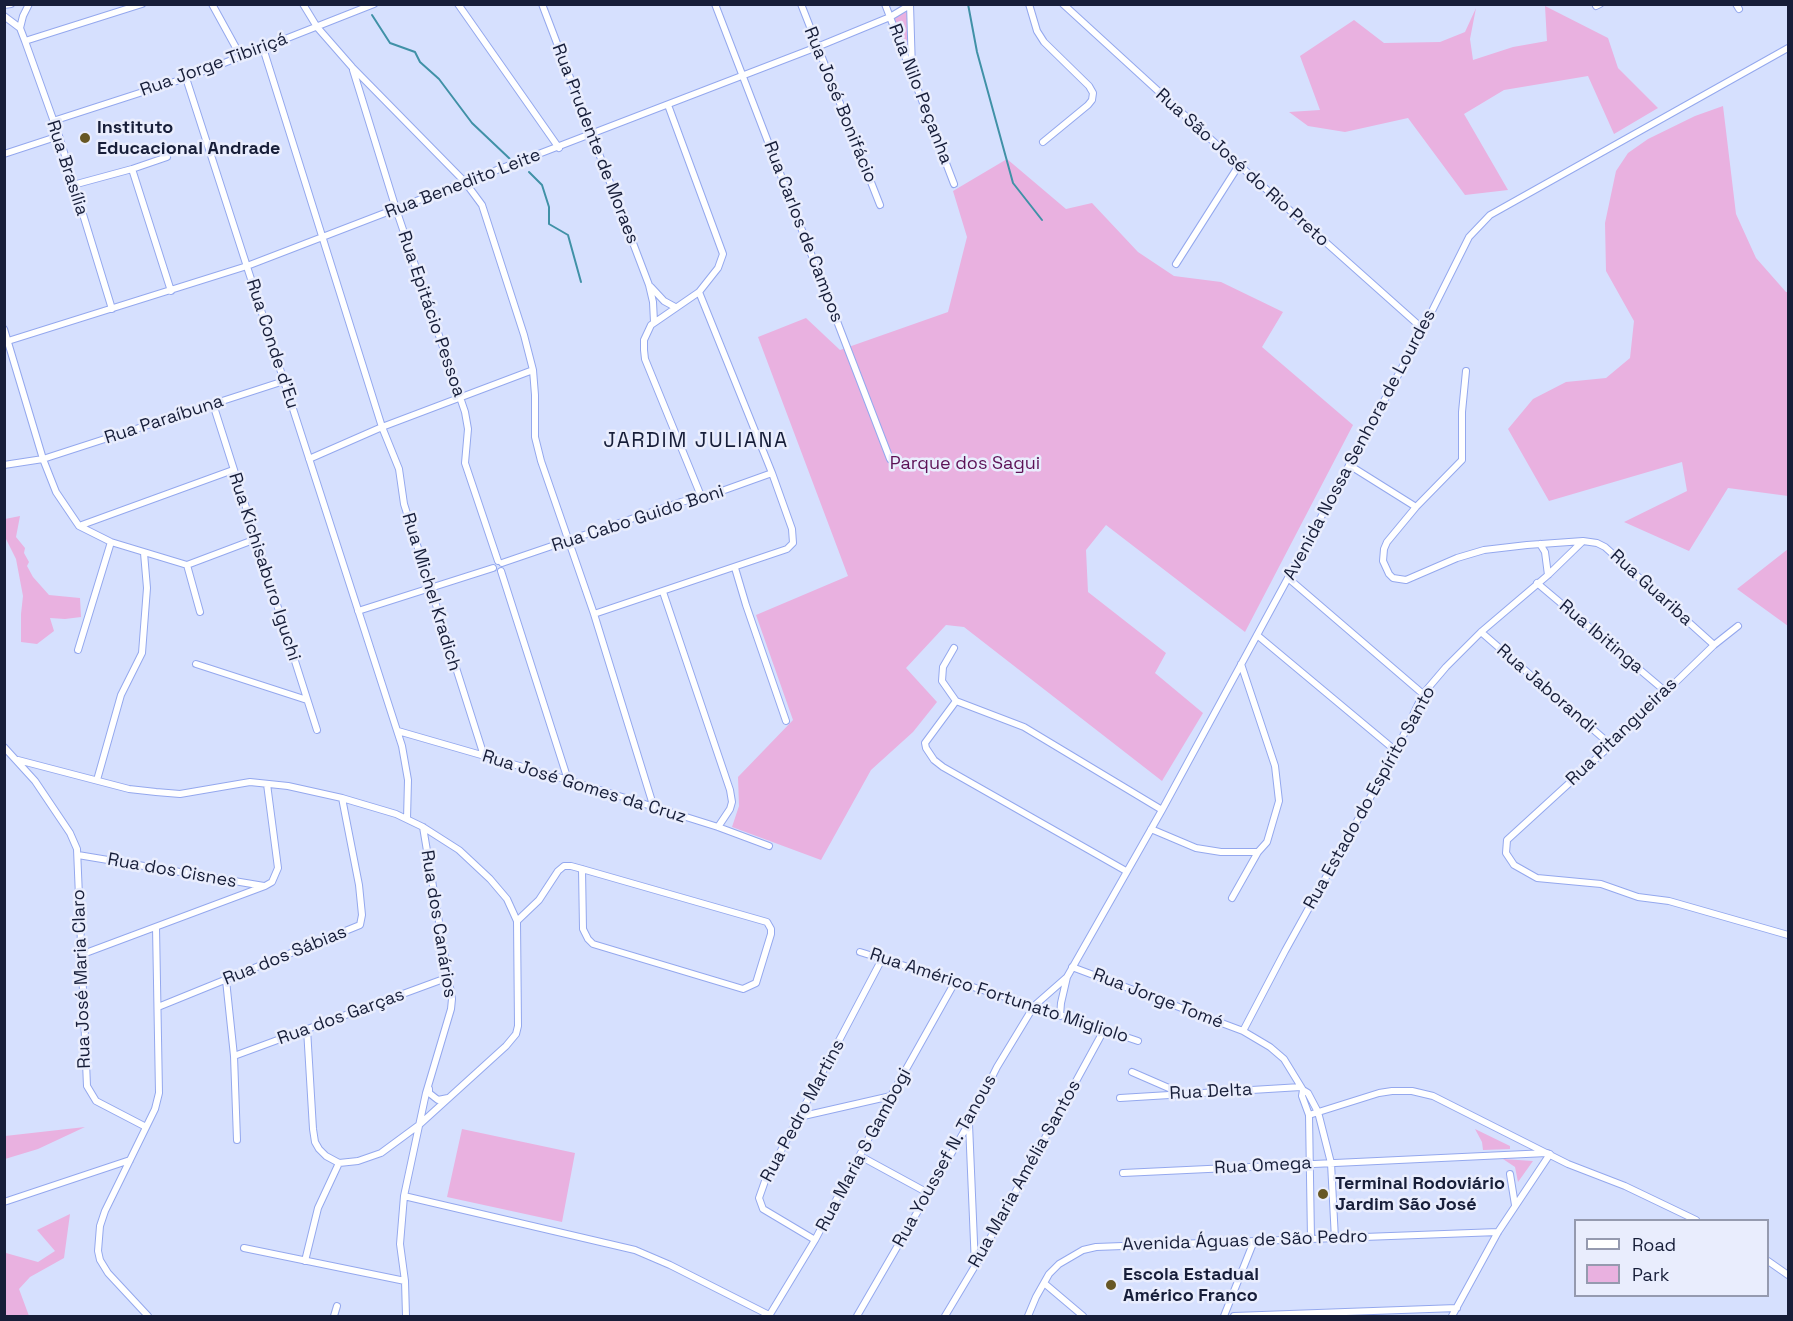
<!DOCTYPE html>
<meta charset="utf-8">
<style>
body{margin:0}
#map{position:relative;width:1793px;height:1321px;overflow:hidden;background:#d6e0fe;font-family:"Space Grotesk",sans-serif}
canvas{display:block}
.frame{position:absolute;inset:0;border:6px solid #171e39;pointer-events:none}
.legend{position:absolute;left:1574px;top:1219px;width:195px;height:78px;box-sizing:border-box;background:#e9edfd;border:2px solid #959aaf;margin:0;padding:8px 10px;list-style:none;font-size:18px;color:#171e39}
.legend li{display:flex;align-items:center;gap:12px;height:30px}
.legend b{width:30px;border:2px solid #959aaf}
</style>
<div id="map">
<canvas width="1793" height="1321"></canvas>
<div class="frame"></div>
<ul class="legend">
<li><b style="height:8px;background:#fff"></b>Road</li>
<li><b style="height:16px;background:#e9b1e0"></b>Park</li>
</ul>
</div>
<script>
const c = document.querySelector('canvas').getContext('2d');
c.lineJoin = 'round';
function fill(path, color) {
  c.fillStyle = color;
  c.fill(path, 'evenodd');
}
function poly(rows) {
  const path = new Path2D();
  for (const r of rows) {
    path.moveTo(r[0], r[1]);
    for (let i = 2; i < r.length; i += 2) path.lineTo(r[i], r[i + 1]);
  }
  return path;
}
function trace(path, color, width, dash) {
  c.strokeStyle = color;
  c.lineWidth = width;
  c.lineCap = dash ? 'butt' : 'round';
  c.setLineDash(dash || []);
  c.stroke(path);
}
function label(font, color, halo, rows, align = 'center') {
  c.font = font + ' "Space Grotesk",sans-serif';
  c.lineWidth = 5;
  c.setLineDash([]);
  c.textBaseline = 'middle';
  c.strokeStyle = halo;
  c.fillStyle = color;
  for (const [text, x, y, turn = 0] of rows) {
    c.save();
    c.translate(x, y);
    c.rotate((+turn || 0) * Math.PI / 180);
    c.textAlign = isNaN(turn) ? turn : align;
    if (halo) c.strokeText(text, 0, 0);
    c.fillText(text, 0, 0);
    c.restore();
  }
}
const green = poly([
 [1545,6,1608,38,1618,68,1658,108,1614,134,1588,76,1504,90,1464,114,1508,190,1465,195,1408,118,1345,132,1308,126,1289,112,1320,110,1300,56,1354,20,1384,43,1440,42,1465,32,1476,8,1470,39,1473,60,1513,47,1547,41],
 [908,11,912,74,891,19],
 [1723,106,1736,214,1756,258,1786,292,1788,292,1788,496,1728,488,1689,551,1624,522,1687,491,1682,462,1549,501,1508,429,1533,399,1566,382,1606,378,1630,358,1634,321,1606,271,1605,223,1616,171,1628,153,1648,139,1695,116],
 [1007,159,1066,209,1092,203,1138,252,1174,276,1221,282,1283,312,1262,347,1353,425,1245,632,1106,525,1086,550,1088,592,1166,653,1155,673,1203,713,1162,781,964,627,946,625,906,668,937,702,913,732,871,770,821,860,732,827,739,806,738,777,793,720,756,615,848,576,758,337,806,318,840,350,948,312,967,237,953,191],
 [20,516,16,537,25,548,24,553,29,562,27,566,33,577,49,595,80,598,81,617,65,619,50,618,54,631,37,644,21,642,21,614,23,596,16,559,5,537,5,519],
 [1788,549,1788,626,1737,589],
 [85,1127,38,1149,5,1159,5,1136],
 [462,1129,575,1153,562,1222,447,1197],
 [1475,1129,1510,1146,1510,1149,1483,1150,1482,1142],
 [1503,1159,1533,1161,1518,1182,1515,1167],
 [70,1214,64,1258,30,1277,19,1289,29,1316,5,1316,5,1241,6,1253,38,1262,55,1251,37,1230]
]);
const stream = poly([
 [968,4,977,52,1013,183,1042,220],
 [372,15,390,43,415,52,420,62,439,79,472,123,510,159],
 [529,172,542,185,549,207,549,224,568,235,581,282]
]);
const minor = poly([
 [212,4,240,55],
 [303,4,317,27,352,67,465,182,482,205,524,335,533,370,535,395,535,437,541,461,594,614,654,808],
 [458,4,559,148],
 [542,4,649,285,653,302,654,322],
 [715,4,890,459],
 [801,4,880,205],
 [885,4,954,184],
 [910,4,912,70],
 [1029,4,1037,31,1044,42,1089,86,1093,93,1092,100,1088,105,1043,142],
 [1063,4,1239,165,1423,329],
 [1736,4,1739,9],
 [4,5,11,4],
 [1596,6,1600,4],
 [4,16,20,28,25,41,59,136,112,309],
 [20,28,23,16,29,4],
 [25,41,142,4],
 [263,48,382,427,399,469,404,504,484,756],
 [353,70,396,209,465,412,468,429,465,463,498,561],
 [186,78,402,746,408,780,407,819],
 [668,105,723,254,718,268,699,292,651,325,644,340,644,350,645,359,701,496],
 [53,121,186,78,374,4],
 [4,154,59,136],
 [132,169,171,291],
 [73,185,132,169,167,157],
 [1176,264,1239,165],
 [651,287,664,301,675,307],
 [4,329,43,459,56,492,79,526,111,542,187,565,256,539],
 [8,341,247,266,817,47,890,17,910,5],
 [1466,371,1462,412,1462,460,1416,507,1387,542,1384,549,1383,561,1389,574,1393,578,1406,580,1457,558,1484,550,1527,545,1583,541,1597,543,1605,547,1714,645],
 [213,404,317,730],
 [309,459,382,427,533,370],
 [4,465,43,459,284,381],
 [1349,465,1416,507],
 [79,526,233,470],
 [1540,544,1545,552,1548,575],
 [502,563,681,502,719,492,772,473],
 [187,565,200,612],
 [735,568,746,605,786,721],
 [501,571,568,780],
 [1288,578,1423,694],
 [1537,583,1665,691],
 [663,592,730,790,732,802,730,809,718,827],
 [358,611,493,568],
 [594,614,787,549,793,543,792,529,772,473,699,292],
 [1738,626,1714,645,1611,745,1507,840,1506,853,1514,865,1537,878,1601,884,1638,897,1669,901,1788,935],
 [1481,632,1611,745],
 [1257,635,1396,751],
 [954,648,943,667,942,681,956,701],
 [78,650,111,542],
 [196,664,307,700],
 [956,701,925,743,926,748,934,760,943,767,1126,871],
 [956,701,1024,727,1162,810],
 [398,731,568,780,718,827,769,846],
 [4,747,35,781,70,833,77,849,87,1086,96,1101,146,1127],
 [18,760,129,789,156,792,180,794,250,782,288,786,342,798,396,814,423,827,459,850,490,879,507,899,517,921,518,1026,516,1034,506,1046,419,1125,381,1153,358,1161,339,1163,326,1156,319,1149,315,1142,313,1129,307,1029],
 [97,780,121,695,142,653,147,588,144,553],
 [1151,829,1196,848,1221,852,1258,852],
 [78,855,264,886],
 [1232,898,1258,852,1267,842,1279,801,1275,766,1241,664],
 [517,921,539,900,558,871,564,866,571,866,582,869,767,922,771,929,771,934,756,983,743,989,593,944,588,939,583,929,582,869],
 [860,952,1034,1006,1138,1041],
 [83,954,265,886,272,882,278,868,267,784],
 [1072,967,1243,1031,1270,1047,1284,1059,1303,1090,1308,1093,1318,1112,1331,1163,1335,1239],
 [226,980,234,1056,237,1140],
 [158,1007,360,925,362,915,359,885,342,798],
 [1060,1016,1061,1003,1067,977,1162,810,1288,578,1423,329,1469,237,1490,215,1788,48],
 [1243,1031,1285,951,1396,751,1423,694,1446,667,1481,632,1548,575,1582,542],
 [234,1056,449,977],
 [1132,1072,1178,1092],
 [429,1089,429,1093,438,1100,448,1098],
 [1303,1090,1302,1096,1309,1115,1311,1239],
 [1120,1098,1301,1087],
 [1309,1115,1379,1093,1392,1091,1412,1091,1433,1096,1568,1164,1625,1186,1696,1220],
 [799,1117,891,1096],
 [969,1124,975,1266],
 [860,1156,928,1193],
 [1123,1173,1547,1153],
 [1510,1174,1515,1205],
 [404,1196,635,1250,670,1265,769,1315],
 [4,1202,130,1160],
 [815,1240,763,1209,759,1198,765,1181,882,959],
 [244,1248,405,1281],
 [305,1261,318,1208,339,1163],
 [1768,1261,1788,1275],
 [1044,1283,1083,1316],
 [148,1316,108,1273,100,1260,98,1251,100,1226,105,1211,155,1109,159,1093,156,927],
 [334,1316,337,1306],
 [406,1316,405,1281,400,1244,404,1196,426,1093,451,1009,452,999,423,827],
 [769,1316,815,1240,891,1096,955,982],
 [857,1316,969,1123,997,1067,1034,1006,1067,977],
 [945,1316,975,1266,1104,1030],
 [1028,1316,1036,1297,1049,1274,1059,1264,1083,1250,1096,1247,1498,1232],
 [1224,1316,1254,1241],
 [1234,1316,1457,1308],
 [1452,1316,1498,1232,1550,1154]
]);
const markers = [
 [85,138,6,"#675724"],
 [1323,1194,6,"#675724"],
 [1111,1285,6,"#675724"]
];
const streetNames = [
 ["Rua Jorge Tibiriçá",214,65,-20],
 ["Rua Nilo Peçanha",920,94,69],
 ["Rua José Bonifácio",840,105,68],
 ["Rua Prudente de Moraes",595,144,69],
 ["Rua Brasília",67,168,72],
 ["Rua São José do Rio Preto",1242,168,42],
 ["Rua Benedito Leite",463,184,-21],
 ["Rua Carlos de Campos",803,232,69],
 ["Rua Epitácio Pessoa",431,314,71],
 ["Rua Conde d'Eu",272,344,72],
 ["Rua Paraíbuna",164,420,-18],
 ["Avenida Nossa Senhora de Lourdes",1360,445,-62],
 ["Rua Cabo Guido Boni",638,519,-18],
 ["Rua Kichisaburo Iguchi",264,567,72],
 ["Rua Guariba",1651,588,42],
 ["Rua Michel Kradich",431,592,73],
 ["Rua Ibitinga",1601,637,40],
 ["Rua Jaborandi",1546,689,41],
 ["Rua Pitangueiras",1622,732,-44],
 ["Rua José Gomes da Cruz",584,787,17],
 ["Rua Estado do Espírito Santo",1370,798,-61],
 ["Rua dos Cisnes",172,871,10],
 ["Rua dos Canários",438,924,81],
 ["Rua dos Sábias",285,956,-22],
 ["Rua José Maria Claro",82,979,-92],
 ["Rua Américo Fortunato Migliolo",999,996,18],
 ["Rua Jorge Tomé",1158,999,21],
 ["Rua dos Garças",341,1017,-20],
 ["Rua Delta",1211,1092,-3],
 ["Rua Pedro Martins",803,1111,-62],
 ["Rua Maria S Gambogi",864,1150,-62],
 ["Rua Youssef N. Tanous",945,1161,-61],
 ["Rua Omega",1263,1166,-3],
 ["Rua Maria Amélia Santos",1025,1174,-61],
 ["Avenida Águas de São Pedro",1245,1241,-2]
];
const poiNames = [
 ["Instituto",97,128],
 ["Educacional Andrade",97,149],
 ["Terminal Rodoviário",1335,1184],
 ["Jardim São José",1335,1205],
 ["Escola Estadual",1123,1275],
 ["Américo Franco",1123,1296]
];
const parkNames = [
 ["Parque dos Sagui",965,464]
];
const quarterNames = [
 ["JARDIM JULIANA",696,441]
];
fill(green, '#e9b1e0');
trace(stream, '#4091a7', 2);
trace(minor, '#94a8ee', 8);
trace(minor, '#fff', 6);
for (const [x, y, r, color] of markers) {
  const dot = new Path2D();
  dot.arc(x, y, r, 0, 2 * Math.PI);
  c.fillStyle = color;
  c.fill(dot);
  trace(dot, '#e9edfd', 2);
}
label('18px', '#171e39', '#e9edfd', streetNames);
label('bold 18px', '#171e39', '#e9edfd', poiNames, 'left');
label('18px', '#5c1156', '#e9edfd', parkNames);
c.letterSpacing = '1.5px';
label('21px', '#171e39', '#e9edfd', quarterNames);
c.letterSpacing = '0px';
</script>
